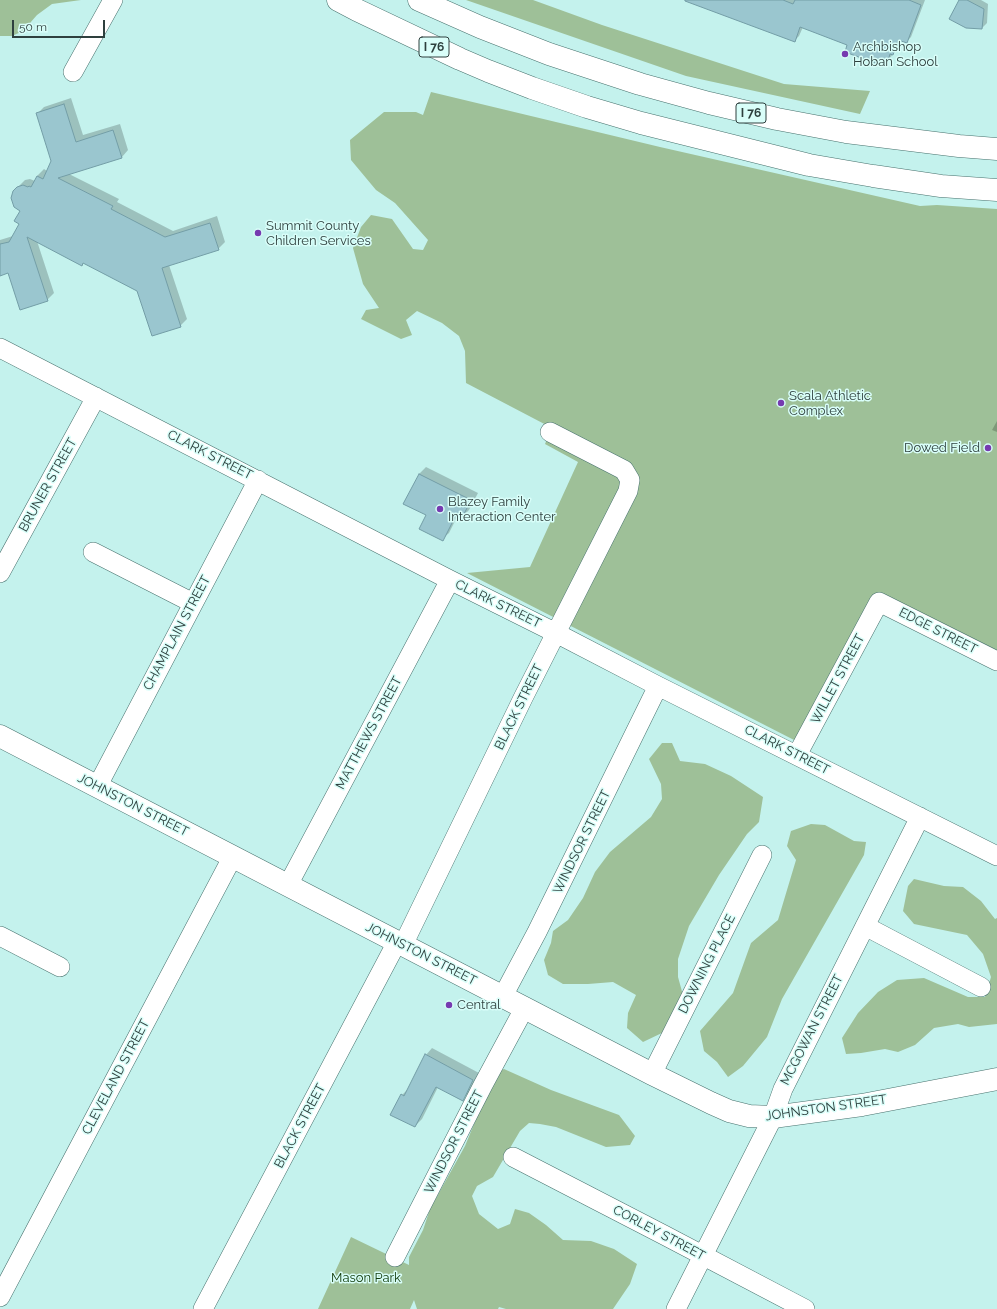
<!DOCTYPE html>
<style>
body{margin:0}
#map{position:relative;width:997px;height:1309px;overflow:hidden;background:#c4f2ed;font-family:Raleway,sans-serif}
canvas{display:block}
.scale{position:absolute;left:12px;top:20px;width:93px;height:18px;box-sizing:border-box;border:2px solid #2e403e;border-top:0;padding-left:5px;font-size:12px;line-height:14px;white-space:nowrap;color:#2e403e;-webkit-text-stroke:3px #d9fef9;paint-order:stroke}
</style>
<div id="map">
<canvas width="997" height="1309"></canvas>
<div class="scale">50 m</div>
</div>
<script>
const c = document.querySelector('canvas').getContext('2d');
c.lineJoin = 'round';
function fill(path, color) {
  c.fillStyle = color;
  c.fill(path, 'evenodd');
}
function poly(rows) {
  const path = new Path2D();
  for (const r of rows) {
    path.moveTo(r[0], r[1]);
    for (let i = 2; i < r.length; i += 2) path.lineTo(r[i], r[i + 1]);
  }
  return path;
}
function trace(path, color, width, dash) {
  c.strokeStyle = color;
  c.lineWidth = width;
  c.lineCap = dash ? 'butt' : 'round';
  c.setLineDash(dash || []);
  c.stroke(path);
}
function label(font, color, halo, rows, align = 'center') {
  c.font = font + ' Raleway,sans-serif';
  c.lineWidth = 3;
  c.setLineDash([]);
  c.textBaseline = 'middle';
  c.strokeStyle = halo;
  c.fillStyle = color;
  for (const [text, x, y, turn = 0] of rows) {
    c.save();
    c.translate(x, y);
    c.rotate((+turn || 0) * Math.PI / 180);
    c.textAlign = isNaN(turn) ? turn : align;
    if (halo) c.strokeText(text, 0, 0);
    c.fillText(text, 0, 0);
    c.restore();
  }
}
const green = poly([
 [0,0,81,0,52,4,37,15,23,31,12,36,0,36],
 [466,0,533,0,602,25,784,84,870,91,860,114,686,76],
 [431,92,660,147,920,206,937,205,997,209,997,670,872,605,796,741,467,573,530,567,578,462,545,444,552,428,466,383,465,351,459,336,442,323,417,311,406,320,412,335,401,339,361,319,366,310,379,308,363,284,353,248,361,227,371,215,392,219,413,249,423,250,428,240,395,203,376,190,351,160,350,140,384,112,416,112,423,115],
 [662,743,672,743,680,761,705,764,731,776,763,797,759,822,747,834,719,875,689,926,678,959,678,977,683,995,664,1032,643,1042,627,1028,628,1013,636,995,613,982,588,984,563,984,548,975,544,960,551,943,553,931,568,920,583,898,595,872,610,852,651,817,662,799,661,784,649,759],
 [811,824,825,825,854,841,866,842,864,855,782,999,767,1037,743,1066,728,1077,717,1062,704,1051,700,1031,733,993,751,943,778,920,796,860,787,846,791,831],
 [914,879,944,886,963,887,981,901,995,919,997,918,997,1024,969,1027,958,1024,934,1028,915,1045,898,1052,885,1049,861,1053,846,1054,842,1038,858,1013,878,992,897,980,924,978,968,997,985,997,991,977,983,954,967,935,914,924,903,911,908,886],
 [504,1069,551,1090,619,1115,635,1136,630,1145,606,1147,556,1127,540,1124,529,1123,520,1131,493,1177,477,1186,472,1196,479,1214,498,1229,510,1224,515,1209,529,1213,546,1225,563,1240,591,1241,614,1249,637,1264,630,1284,613,1309,506,1309,499,1307,498,1309,417,1309,414,1300,410,1309,318,1309,351,1237,409,1265,409,1257,423,1230,430,1209,465,1146,486,1095,498,1072]
]);
const shadow = poly([
 [685,0,925,0,911,37,906,42,901,40,897,49,886,63,877,60,875,62,849,45,803,27,799,36,794,41],
 [960,0,981,0,988,4,987,23,982,28],
 [71,98,83,135,120,124,128,150,122,157,69,174,119,199,117,202,173,231,217,216,225,242,218,249,169,265,187,319,180,326,138,290,84,262,82,264,37,241,54,293,47,300,9,272,0,275,0,240,13,236,20,224,22,210,17,188,25,180,30,179,35,181,37,176,44,169,47,171,52,161,37,114,44,107],
 [997,421,997,432,992,430],
 [426,467,478,493,469,510,462,517,458,515,449,533,442,539,427,514,419,474],
 [432,1048,479,1073,469,1093,462,1099,438,1087,422,1119,415,1126,402,1095,409,1088,426,1055]
]);
const building = poly([
 [685,0,783,0,793,4,795,0,909,0,921,5,907,43,898,40,893,55,890,54,887,64,876,60,875,63,845,52,847,45,800,27,795,42,685,1,685,0],
 [959,0,967,0,984,9,982,29,966,28,949,19,959,0],
 [64,104,76,142,113,130,122,158,58,178,113,206,111,209,165,237,210,223,219,250,162,268,181,327,152,336,137,291,83,263,82,266,27,237,48,301,20,310,8,273,0,276,0,244,9,242,19,224,14,221,20,211,14,207,11,198,13,191,17,187,23,185,28,187,29,186,31,187,37,176,43,179,51,161,36,113,64,104],
 [419,474,471,500,462,518,456,515,443,541,419,529,426,515,403,504,419,474],
 [425,1054,473,1080,463,1101,436,1087,415,1127,390,1115,401,1094,404,1096,425,1054]
]);
const minor = poly([
 [73,72,113,0],
 [0,348,450,580,556,633,658,686,997,856],
 [93,552,193,603],
 [0,573,96,397],
 [797,755,879,602,997,661],
 [97,787,258,480],
 [288,885,450,580],
 [865,926,981,987],
 [0,936,60,967],
 [403,945,523,698,628,491,630,480,624,470,550,432],
 [503,996,537,932,658,686],
 [652,1074,762,855],
 [513,1157,664,1235,805,1309],
 [395,1257,483,1085,525,1007],
 [0,1297,233,856],
 [203,1309,397,942],
 [676,1309,773,1117,783,1089,920,817]
]);
const major = poly([
 [0,736,652,1074,711,1103,729,1111,749,1116,773,1117,862,1105,997,1079]
]);
const highway = poly([
 [338,0,357,10,460,59,488,71,532,88,587,107,641,123,809,165,873,176,941,186,997,190],
 [419,0,480,27,549,54,640,84,709,103,777,119,846,132,959,146,997,149]
]);
const markers = [
 [845,54,4,"#763ab0"],
 [258,233,4,"#763ab0"],
 [781,403,4,"#763ab0"],
 [988,448,4,"#763ab0"],
 [440,509,4,"#763ab0"],
 [449,1005,4,"#763ab0"]
];
const shields = [
 [434,47,30],
 [751,113,30]
];
const shieldNames = [
 ["I 76",434,47],
 ["I 76",751,113]
];
const poiNames = [
 ["Archbishop",853,47],
 ["Hoban School",853,62],
 ["Summit County",266,226],
 ["Children Services",266,241],
 ["Scala Athletic",789,396],
 ["Complex",789,411],
 ["Dowed Field",980,448,"right"],
 ["Blazey Family",448,502],
 ["Interaction Center",448,517],
 ["Central",457,1005]
];
const streetNames = [
 ["CLARK STREET",210,455,27],
 ["BRUNER STREET",48,485,-61],
 ["CLARK STREET",498,604,26],
 ["EDGE STREET",938,631,27],
 ["CHAMPLAIN STREET",177,633,-62],
 ["WILLET STREET",838,679,-62],
 ["BLACK STREET",519,707,-64],
 ["MATTHEWS STREET",369,733,-62],
 ["CLARK STREET",787,750,27],
 ["JOHNSTON STREET",133,805,27],
 ["WINDSOR STREET",582,842,-64],
 ["JOHNSTON STREET",421,954,27],
 ["DOWNING PLACE",707,964,-63],
 ["MCGOWAN STREET",812,1030,-63],
 ["CLEVELAND STREET",116,1077,-62],
 ["JOHNSTON STREET",826,1108,-8],
 ["BLACK STREET",300,1126,-62],
 ["WINDSOR STREET",454,1142,-63],
 ["CORLEY STREET",659,1233,28]
];
const parkNames = [
 ["Mason Park",366,1278]
];
fill(green, '#9ec098');
fill(shadow, '#0003');
fill(building, '#9ac6cf');
trace(building, '#739da6', 1);
trace(minor, '#47716d', 20);
trace(major, '#47716d', 23);
trace(highway, '#47716d', 23);
trace(minor, '#fff', 19);
trace(major, '#fff', 22);
trace(highway, '#fff', 22);
for (const [x, y, r, color] of markers) {
  const dot = new Path2D();
  dot.arc(x, y, r, 0, 2 * Math.PI);
  c.fillStyle = color;
  c.fill(dot);
  trace(dot, '#d9fef9', 1.5);
}
for (const [x, y, w] of shields) {
  const box = new Path2D();
  box.roundRect(x - w / 2, y - 10, w, 20, 3);
  c.fillStyle = '#d9fef9';
  c.fill(box);
  trace(box, '#2e403e', 1);
}
label('bold 12px', '#2e403e', null, shieldNames);
label('13px', '#2e403e', '#d9fef9', poiNames, 'left');
label('13px', '#2e403e', '#d9fef9', streetNames);
label('13px', '#103a09', '#d9fef9', parkNames);
</script>
